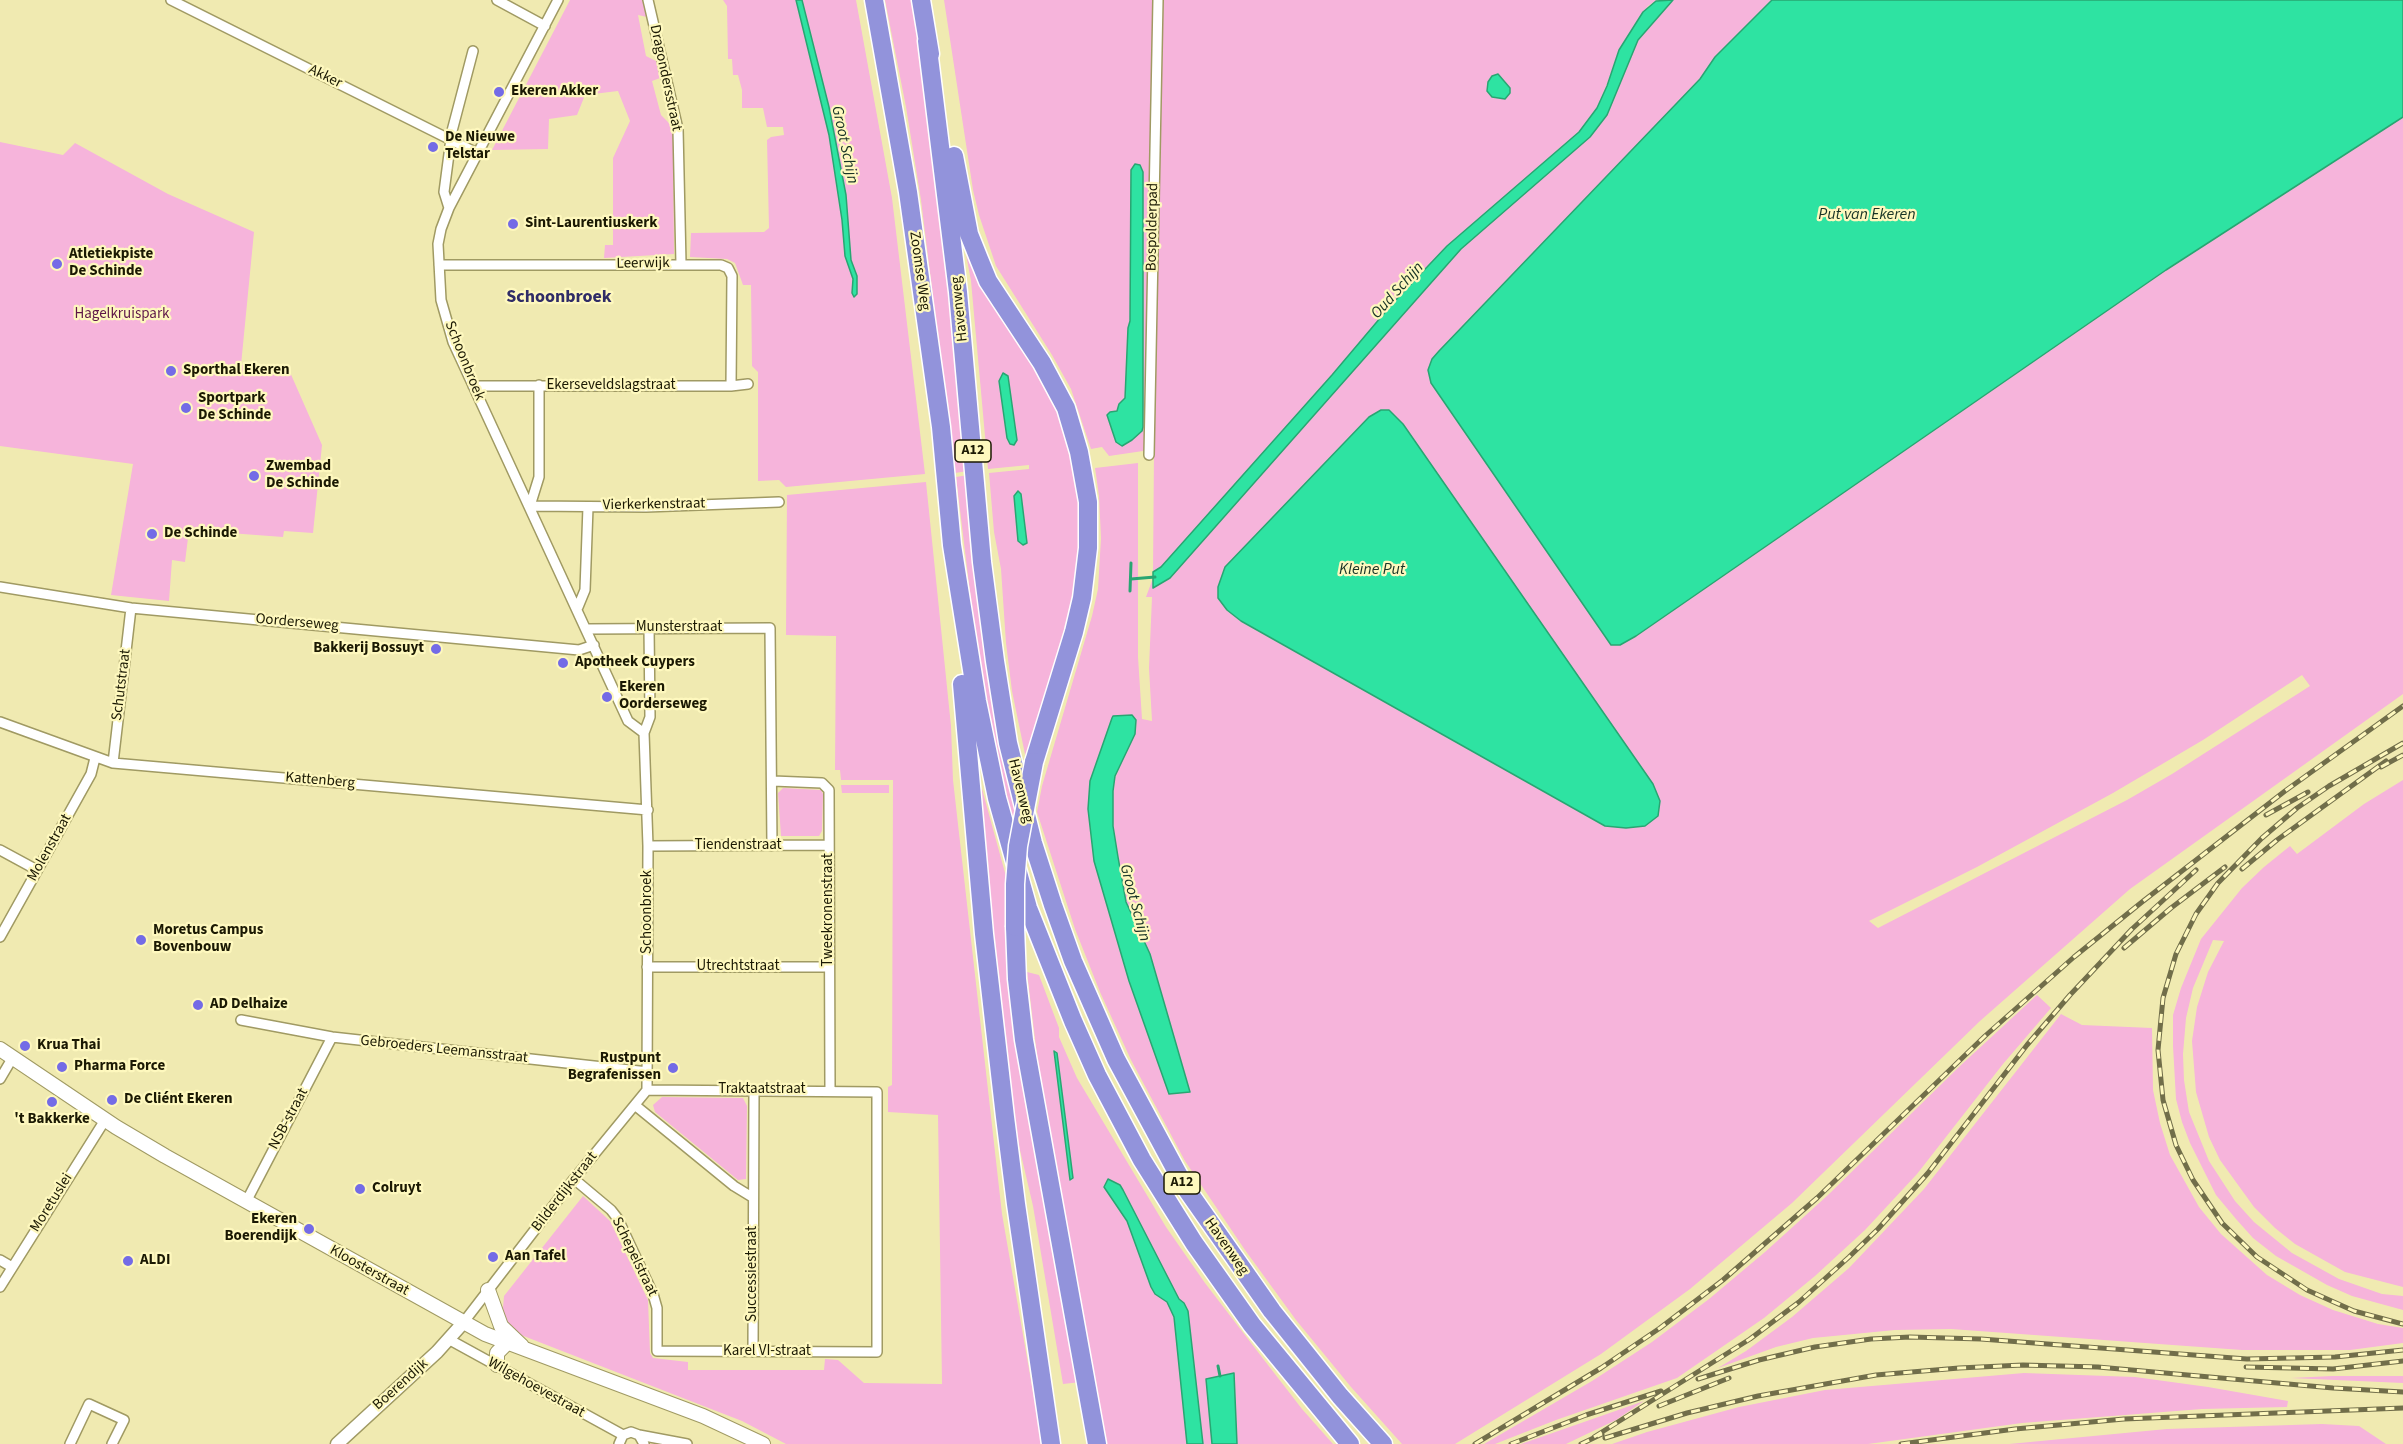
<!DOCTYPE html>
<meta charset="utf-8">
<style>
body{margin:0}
canvas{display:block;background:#f0eab1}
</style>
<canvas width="2403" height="1444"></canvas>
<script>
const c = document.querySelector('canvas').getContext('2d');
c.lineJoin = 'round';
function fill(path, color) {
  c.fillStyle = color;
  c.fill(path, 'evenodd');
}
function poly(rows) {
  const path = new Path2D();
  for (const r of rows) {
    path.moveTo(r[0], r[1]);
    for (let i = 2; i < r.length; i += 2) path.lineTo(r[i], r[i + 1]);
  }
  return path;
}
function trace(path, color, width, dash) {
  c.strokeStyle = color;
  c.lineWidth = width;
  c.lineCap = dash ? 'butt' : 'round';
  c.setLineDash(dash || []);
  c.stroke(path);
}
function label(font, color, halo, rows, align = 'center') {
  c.font = font + ' "Source Sans 3",sans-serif';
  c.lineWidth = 4.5;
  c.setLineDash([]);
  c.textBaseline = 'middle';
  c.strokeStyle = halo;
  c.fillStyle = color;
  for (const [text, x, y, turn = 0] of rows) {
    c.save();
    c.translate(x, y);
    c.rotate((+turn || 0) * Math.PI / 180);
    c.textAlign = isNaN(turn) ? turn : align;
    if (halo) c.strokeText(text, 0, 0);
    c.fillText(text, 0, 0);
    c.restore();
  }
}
const green = poly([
 [570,0,643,0,647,17,638,15,646,56,658,62,660,78,652,81,661,115,673,127,674,254,604,258,605,245,613,245,613,158,630,121,618,91,585,95,577,115,549,119,548,149,492,150],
 [723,0,856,0,892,198,925,474,786,487,779,480,758,481,758,372,752,366,751,285,743,285,735,263,727,259,690,257,691,233,764,232,769,228,767,140,771,137,784,135,783,127,767,127,763,108,742,108,742,90,738,75,733,75,732,59,728,59,727,6],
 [885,0,912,0,938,183,968,471,955,473,921,200,906,107],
 [944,0,1657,0,1648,6,1625,41,1597,108,1579,132,1447,246,1392,304,1332,375,1161,567,1153,572,1154,452,1143,451,1109,456,1102,447,1091,449,1071,389,1052,355,996,266,979,215,973,190],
 [1673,0,1772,0,1715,57,1700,79,1439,351,1636,636,2166,270,2403,117,2403,694,2130,889,1980,1021,1792,1203,1690,1289,1601,1354,1455,1444,1402,1444,1351,1387,1296,1320,1245,1250,1185,1161,1131,1060,1100,992,1075,929,1037,812,1042,786,1092,616,1098,589,1101,538,1099,496,1095,468,1138,463,1138,657,1142,719,1152,721,1149,668,1152,597,1146,597,1153,578,1461,249,1482,231,1614,99,1638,40],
 [1369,418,1403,424,1653,784,1660,801,1225,567],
 [2302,675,2310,686,2172,774,2127,800,1878,928,1869,921,1977,867,2113,793,2203,740],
 [1121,764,1115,776,1113,791,1113,826,1126,902,1150,954,1185,1076,1169,1094,1129,981,1094,861,1090,831],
 [0,142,63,155,75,143,168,194,254,232,241,365,289,370,322,445,313,533,284,531,283,537,189,530,185,562,172,560,169,601,111,595,133,464,0,446],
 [963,238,1048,388,1065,430,1081,496,1080,581,1027,764,1012,691,1006,643,1001,569,994,532,989,473,1029,469,1029,465,988,469,971,281],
 [968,475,1016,811,1013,828,990,724,974,625,956,477],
 [926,482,951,726,953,780,1002,1214,1042,1444,786,1444,742,1421,521,1335,511,1330,506,1322,503,1308,504,1296,583,1196,610,1221,648,1300,650,1353,653,1358,688,1362,688,1370,824,1370,825,1359,838,1360,864,1383,942,1384,938,1115,888,1112,888,1087,892,1085,893,780,841,780,840,770,835,770,836,636,786,635,787,495],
 [2403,780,2403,1287,2345,1272,2295,1244,2275,1228,2254,1207,2220,1160,2209,1137,2196,1092,2192,1041,2197,1007,2208,972,2224,941,2213,940,2193,988,2186,1018,2183,1054,2184,1080,2189,1112,2209,1161,2235,1201,2254,1222,2292,1253,2339,1279,2382,1294,2403,1296,2403,1310,2352,1296,2327,1285,2276,1256,2253,1238,2236,1219,2216,1195,2190,1143,2182,1122,2176,1099,2173,1046,2173,1015,2181,988,2201,939,2242,888,2264,867,2290,846,2297,854,2364,804],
 [841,785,889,785,889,793,842,793],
 [783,788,821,790,823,794,822,831,819,836,781,836,778,793],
 [979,789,982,789,1007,880,1081,1382,1063,1384,1033,1206,1009,1103,990,927],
 [1027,972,1039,975,1059,1028,1059,1037,1077,1078,1166,1227,1205,1283,1251,1343,1302,1409,1333,1444,1107,1444,1038,1064],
 [2037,995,2051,1008,2003,1064,1917,1174,1865,1230,1815,1276,1764,1318,1677,1378,1556,1420,1495,1444,1484,1444,1592,1381,1652,1342,1709,1299,1765,1252,1828,1195,1961,1065],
 [2061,1014,2082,1025,2152,1028,2153,1090,2160,1123,2170,1155,2199,1207,2221,1234,2267,1275,2300,1295,2333,1310,2378,1324,2403,1328,2403,1343,2350,1350,2242,1350,1951,1329,1895,1330,1813,1338,1776,1347,1718,1368,1746,1351,1792,1317,1849,1268,1924,1189],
 [662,1097,743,1098,747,1106,746,1179,738,1180,655,1112,653,1105],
 [2024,1373,2135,1377,2208,1387,2288,1401,2287,1407,2202,1409,2022,1423,1868,1444,1612,1444,1647,1432,1739,1407,1825,1390],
 [2332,1376,2403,1376,2403,1383,2291,1378],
 [1644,1401,1616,1420,1566,1444,1521,1444],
 [2322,1424,2359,1426,2386,1444,2009,1444,2167,1429]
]);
const water = poly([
 [796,0,802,0,829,107,846,195,851,260,857,276,857,294,854,297,852,293,853,279,845,256,842,220,829,135,796,0],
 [1673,0,1638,40,1607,115,1590,137,1461,249,1170,578,1153,588,1153,572,1161,567,1332,375,1392,304,1447,246,1579,132,1597,108,1607,86,1619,50,1643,12,1656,1,1673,0],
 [1772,0,2403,0,2403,117,2166,270,1636,636,1620,645,1611,645,1431,383,1428,370,1432,359,1439,351,1700,79,1715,57,1772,0],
 [1498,74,1510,88,1510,93,1505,99,1492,97,1487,91,1488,82,1492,76,1498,74],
 [1135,164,1140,165,1143,172,1143,427,1142,431,1132,440,1122,446,1116,442,1107,415,1110,412,1117,411,1119,404,1125,398,1128,328,1130,321,1131,170,1135,164],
 [1003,373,1008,376,1017,440,1014,445,1010,444,1007,438,999,381,1003,373],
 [1381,410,1389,410,1403,424,1653,784,1660,801,1658,816,1645,826,1626,828,1605,826,1241,621,1227,610,1218,598,1218,587,1225,567,1369,417,1381,410],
 [1018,491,1021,494,1027,543,1023,545,1018,541,1014,496,1018,491],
 [1132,715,1136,720,1135,734,1115,776,1113,791,1113,826,1118,857,1126,902,1150,954,1190,1092,1169,1094,1129,981,1094,861,1088,809,1090,781,1112,718,1113,716,1132,715],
 [1054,1051,1057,1053,1073,1178,1070,1180,1054,1051],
 [1108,1179,1120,1185,1123,1190,1179,1299,1184,1303,1188,1311,1203,1444,1187,1444,1174,1317,1167,1302,1155,1294,1151,1287,1127,1221,1104,1187,1108,1179],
 [1234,1373,1237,1444,1212,1444,1206,1379,1234,1373]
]);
const stream = poly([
 [1131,579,1155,577],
 [1130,591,1131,563],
 [1218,1366,1220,1376]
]);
const minor = poly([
 [171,0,479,154],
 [497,0,545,26],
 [558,0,449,208,441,229,438,244,441,300,453,342,628,721,644,733,648,846,647,1090],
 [648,0,678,129,681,264],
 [449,208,444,192,452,131,473,51],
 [439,265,721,265,728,268,732,276,731,386],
 [539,385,539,477,530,506,646,507,779,502],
 [473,386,731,386,748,384],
 [1149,455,1158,0],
 [0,587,131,608,579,650,594,645],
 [578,607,585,590,588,507],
 [587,629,770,628,772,846],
 [0,722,113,763,648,810],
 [644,733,650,717,649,627],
 [113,763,131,608],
 [773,781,822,783,829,790,830,1090],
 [648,846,829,845],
 [0,850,37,870],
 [0,937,91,774,95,758],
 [647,967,829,967],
 [241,1020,332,1037,648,1072],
 [0,1079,13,1057],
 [636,1106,734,1186,752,1197],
 [574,1179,611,1210,618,1219,653,1294,657,1308,657,1351,877,1352,877,1092,647,1090],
 [246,1202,332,1037],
 [0,1260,12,1267],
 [0,1287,105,1120],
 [463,1323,574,1179,647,1090],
 [450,1340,623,1435],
 [753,1352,754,1090],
 [639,1435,687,1444],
 [70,1444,89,1404,124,1420,112,1444],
 [619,1444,623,1435,631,1432,639,1435,644,1444]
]);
const tertiary = poly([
 [337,1444,437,1352,463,1323]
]);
const secondary = poly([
 [0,1049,116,1127,165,1156,485,1334,703,1416,763,1444],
 [488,1290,501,1326,522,1346],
 [497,1365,497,1353,507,1343]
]);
const motorway = poly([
 [874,0,908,192,941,427,952,545,977,701,997,798,1028,908,1073,1021,1097,1075,1142,1160,1194,1243,1252,1325,1350,1444],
 [921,0,930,54],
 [927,41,958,292,982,562,995,661,1008,743,1033,843,1053,905,1073,961,1116,1059,1185,1187,1272,1311,1340,1396,1383,1444],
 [954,156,969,234,979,259,988,281,1042,363,1066,408,1079,452,1088,502,1088,548,1082,598,1074,632,1034,762],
 [962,684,984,934,1005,1117,1016,1204,1051,1444],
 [1015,927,1017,979,1024,1040,1097,1444]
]);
const rail = poly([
 [2403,743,2329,786,2297,808,2262,838,2218,883,2196,914,2176,954,2163,998,2158,1050,2163,1100,2176,1145,2193,1180,2222,1223,2257,1257,2307,1290,2354,1311,2403,1324],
 [2381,767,2403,755],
 [2266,815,2308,792],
 [2242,869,2277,840,2386,761],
 [2124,948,2171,908,2225,867],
 [2246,1367,2333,1369,2403,1361],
 [1698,1379,1759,1360,1815,1347,1871,1339,1910,1337,1981,1339,2247,1359,2335,1357,2403,1350],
 [1659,1406,1729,1378],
 [1594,1437,1750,1339,1799,1302,1849,1257,1878,1229,1928,1173,2027,1045,2070,995,2132,929,2196,870],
 [1605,1438,1687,1413,1758,1396,1876,1375,1959,1368,2023,1365,2098,1367,2333,1388,2403,1392],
 [1475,1444,1601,1368,1660,1328,1723,1280,1817,1198,1985,1036,2074,957,2142,902,2285,791,2403,706],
 [1511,1444,1586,1415,1661,1391],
 [1581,1444,1602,1434],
 [1901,1444,2015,1429,2124,1419,2403,1408]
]);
const motorwayBridge = poly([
 [1015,927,1015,884,1018,846,1034,762]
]);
const markers = [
 [499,92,6,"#746be6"],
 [433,147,6,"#746be6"],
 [513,224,6,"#746be6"],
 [57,264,6,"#746be6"],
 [171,371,6,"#746be6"],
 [186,408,6,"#746be6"],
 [254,476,6,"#746be6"],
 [152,534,6,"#746be6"],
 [436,649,6,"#746be6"],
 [563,663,6,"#746be6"],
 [607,697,6,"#746be6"],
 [141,940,6,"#746be6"],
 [198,1005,6,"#746be6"],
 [25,1046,6,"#746be6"],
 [62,1067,6,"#746be6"],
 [673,1068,6,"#746be6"],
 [112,1100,6,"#746be6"],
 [52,1102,6,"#746be6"],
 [360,1189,6,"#746be6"],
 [309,1229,6,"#746be6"],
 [493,1257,6,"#746be6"],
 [128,1261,6,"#746be6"]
];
const shields = [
 [973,451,36],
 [1182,1183,36]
];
const shieldNames = [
 ["A12",973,451],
 ["A12",1182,1183]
];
const streetNames = [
 ["Akker",325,77,26],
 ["Dragondersstraat",665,78,78],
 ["Bospolderpad",1153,227,-89],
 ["Leerwijk",643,264,-1],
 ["Zoomse Weg",919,271,82],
 ["Havenweg",960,309,-96],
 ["Schoonbroek",464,361,68],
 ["Ekerseveldslagstraat",611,386],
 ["Vierkerkenstraat",654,505,-1],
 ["Oorderseweg",297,623,5],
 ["Munsterstraat",679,628],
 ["Schutstraat",122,685,-83],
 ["Kattenberg",320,781,5],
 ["Havenweg",1020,791,76],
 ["Tiendenstraat",738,846],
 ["Molenstraat",50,848,-61],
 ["Tweekronenstraat",829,910,-90],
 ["Schoonbroek",648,912,-90],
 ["Utrechtstraat",738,967],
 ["Gebroeders Leemansstraat",444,1050,6],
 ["Traktaatstraat",762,1090],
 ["NSB-straat",289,1119,-62],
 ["Bilderdijkstraat",565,1192,-52],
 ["Moretuslei",52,1203,-58],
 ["Havenweg",1226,1247,55],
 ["Schepelstraat",634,1257,64],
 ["Kloosterstraat",369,1271,29],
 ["Successiestraat",753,1274,-90],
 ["Karel VI-straat",767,1352],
 ["Boerendijk",401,1385,-42],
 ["Wilgehoevestraat",536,1388,29]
];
const poiNames = [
 ["Ekeren Akker",511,92],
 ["De Nieuwe",445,138],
 ["Telstar",445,155],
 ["Sint-Laurentiuskerk",525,224],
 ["Atletiekpiste",69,255],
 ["De Schinde",69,272],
 ["Sporthal Ekeren",183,371],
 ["Sportpark",198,399],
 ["De Schinde",198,416],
 ["Zwembad",266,467],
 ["De Schinde",266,484],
 ["De Schinde",164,534],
 ["Bakkerij Bossuyt",424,649,"right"],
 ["Apotheek Cuypers",575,663],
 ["Ekeren",619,688],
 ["Oorderseweg",619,705],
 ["Moretus Campus",153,931],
 ["Bovenbouw",153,948],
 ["AD Delhaize",210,1005],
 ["Krua Thai",37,1046],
 ["Rustpunt",661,1059,"right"],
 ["Begrafenissen",661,1076,"right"],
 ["Pharma Force",74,1067],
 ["De Cliént Ekeren",124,1100],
 ["'t Bakkerke",52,1120,"center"],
 ["Colruyt",372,1189],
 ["Ekeren",297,1220,"right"],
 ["Boerendijk",297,1237,"right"],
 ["Aan Tafel",505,1257],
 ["ALDI",140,1261]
];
const parkNames = [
 ["Hagelkruispark",122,315]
];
const waterNames = [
 ["Groot Schijn",844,145,78],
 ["Put van Ekeren",1867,215],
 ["Oud Schijn",1398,291,-48],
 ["Kleine Put",1372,570],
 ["Groot Schijn",1134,903,75]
];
const quarterNames = [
 ["Schoonbroek",559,298]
];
fill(green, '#f6b4db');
fill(water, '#2ee3a2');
trace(water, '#28a672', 1.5);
trace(stream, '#28a672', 3);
trace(minor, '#a09a63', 12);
trace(tertiary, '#a09a63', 15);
trace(secondary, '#a09a63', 16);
trace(motorway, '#fff', 21);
trace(minor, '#fff', 9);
trace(tertiary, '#fff', 12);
trace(secondary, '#fff', 14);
trace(motorway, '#9293db', 18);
trace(rail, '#716e4a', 5);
trace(rail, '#fef8be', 3, [9]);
trace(motorwayBridge, '#fff', 21, []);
trace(motorwayBridge, '#9293db', 18);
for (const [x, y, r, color] of markers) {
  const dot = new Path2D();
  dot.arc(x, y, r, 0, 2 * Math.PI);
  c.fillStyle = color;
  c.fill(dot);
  trace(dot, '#fef8be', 2);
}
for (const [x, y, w] of shields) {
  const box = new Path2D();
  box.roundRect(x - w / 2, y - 11, w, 22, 4.5);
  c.fillStyle = '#fef8be';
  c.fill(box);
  trace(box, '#1b1903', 1.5);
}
label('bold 14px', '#1b1903', null, shieldNames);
label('15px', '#1b1903', '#fef8be', streetNames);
label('bold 15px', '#1b1903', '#fef8be', poiNames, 'left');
label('15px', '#5e1648', '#fef8be', parkNames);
label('italic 16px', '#183326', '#fef8be', waterNames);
label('bold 18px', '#302c67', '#fef8be', quarterNames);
</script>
